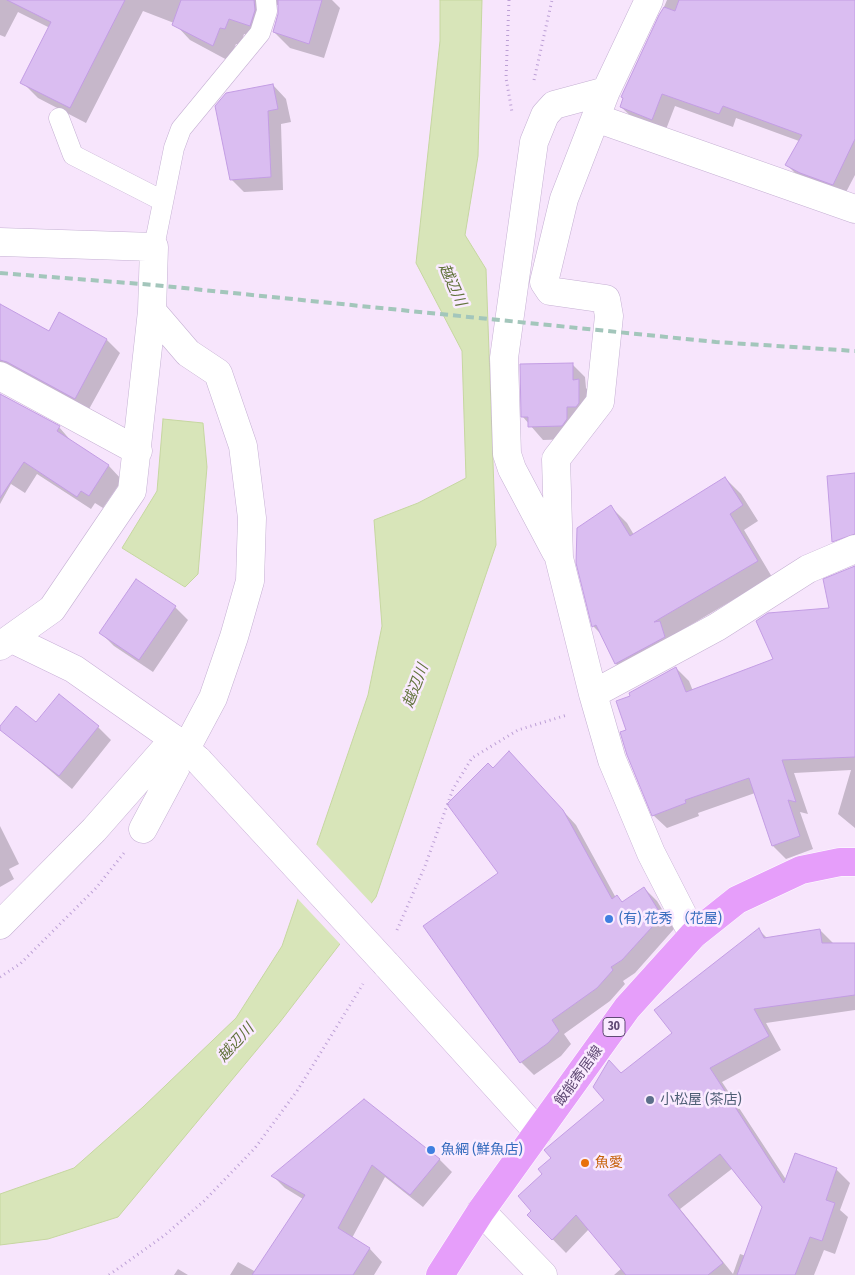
<!DOCTYPE html>
<meta charset="utf-8">
<style>
body{margin:0}
canvas{display:block;background:#f7e5fc}
</style>
<canvas width="855" height="1275"></canvas>
<script>
const c = document.querySelector('canvas').getContext('2d');
c.lineJoin = 'round';
function fill(path, color) {
  c.fillStyle = color;
  c.fill(path, 'evenodd');
}
function poly(rows) {
  const path = new Path2D();
  for (const r of rows) {
    path.moveTo(r[0], r[1]);
    for (let i = 2; i < r.length; i += 2) path.lineTo(r[i], r[i + 1]);
  }
  return path;
}
function trace(path, color, width, dash) {
  c.strokeStyle = color;
  c.lineWidth = width;
  c.lineCap = dash ? 'butt' : 'round';
  c.setLineDash(dash || []);
  c.stroke(path);
}
function label(font, color, halo, rows, align = 'center') {
  c.font = font + ' "Fira Sans Condensed","Noto Sans JP",sans-serif';
  c.lineWidth = 5;
  c.setLineDash([]);
  c.textBaseline = 'middle';
  c.strokeStyle = halo;
  c.fillStyle = color;
  for (const [text, x, y, turn = 0] of rows) {
    c.save();
    c.translate(x, y);
    c.rotate((+turn || 0) * Math.PI / 180);
    c.textAlign = isNaN(turn) ? turn : align;
    if (halo) c.strokeText(text, 0, 0);
    c.fillText(text, 0, 0);
    c.restore();
  }
}
const water = poly([
 [440,0,482,0,478,156,465,235,486,269,496,545,376,897,280,1022,118,1217,48,1239,0,1245,0,1194,74,1168,143,1107,236,1018,282,946,368,695,382,626,374,520,418,503,466,478,462,351,416,263,440,41,440,0],
 [163,419,203,423,207,467,198,574,185,587,122,548,157,491,163,419]
]);
const pier = poly([
 [315,843,373,905,342,946,296,897]
]);
const shadow = poly([
 [0,0,332,0,340,8,324,58,290,48,274,32,280,10,279,5,275,5,266,40,244,34,241,44,236,44,229,61,190,40,174,23,143,11,86,123,38,98,22,82,50,28,18,12,5,37,0,35],
 [667,0,855,0,855,175,844,196,799,177,786,164,799,141,736,118,733,127,675,106,665,132,635,120,621,107],
 [273,85,286,99,291,122,281,124,283,190,244,192,231,179],
 [0,305,49,333,59,314,107,340,120,353,88,411,0,381],
 [572,364,585,377,586,388,591,394,575,439,543,440,523,417],
 [0,395,59,427,72,442,109,466,122,480,103,508,95,503,91,509,37,474,25,493,11,484,0,504],
 [725,478,741,494,758,521,744,530,772,577,672,636,632,679,616,664,603,636,594,627,578,563,611,507,627,523,634,535],
 [855,567,855,828,838,814,851,770,794,773,808,814,800,812,813,849,786,859,773,846,755,793,698,813,699,816,667,828,653,815,628,730,632,696,676,668,689,681,693,691,775,660,831,609],
 [175,607,188,620,153,672,114,646,101,633],
 [36,724,98,727,111,740,72,789,0,728],
 [522,766,576,825,616,898,623,902,644,888,657,901,674,929,635,973,623,981,625,984,610,1001,564,1034,571,1044,561,1056,534,1075,521,1062,499,874,493,770],
 [0,826,19,864,9,869,14,879,0,887],
 [759,930,767,938,820,930,834,944,855,944,855,1010,766,1023,781,1050,722,1082,787,1181,836,1169,850,1183,840,1210,848,1217,835,1254,824,1250,814,1275,614,1275,622,1268,589,1229,566,1253,529,1215,532,1211,543,1174,552,1158,606,1100,622,1074,674,1034],
 [733,1168,763,1207,746,1256,740,1254,733,1274,680,1209],
 [364,1101,439,1159,452,1172,423,1207,385,1177,352,1238,370,1249,382,1262,374,1275,230,1275,238,1262,256,1272,303,1199,285,1188,273,1176],
 [178,1269,188,1275,174,1275]
]);
const building = poly([
 [7,0,125,0,70,108,20,83,51,22,7,0],
 [181,0,254,0,255,10,250,26,229,19,225,29,220,28,213,46,172,25,181,0],
 [278,0,322,0,309,44,273,32,278,14,278,0],
 [679,0,855,0,855,139,833,185,800,173,785,165,802,135,723,106,719,114,662,94,652,120,620,107,623,98,621,97,659,15,664,7,675,11,679,0],
 [273,84,278,109,268,111,271,177,230,180,215,106,226,93,273,84],
 [0,304,49,331,59,312,107,339,75,399,7,362,0,360,0,304],
 [573,363,573,380,579,379,579,403,576,407,567,407,567,419,562,426,528,427,528,417,521,417,520,364,573,363],
 [0,394,60,426,57,431,109,465,89,496,81,491,77,497,24,462,0,498,0,394],
 [855,473,855,534,832,542,827,476,855,473],
 [725,477,743,505,730,514,758,561,654,622,660,621,665,637,615,664,596,625,592,627,576,563,577,528,611,505,630,536,725,477],
 [855,566,855,757,782,760,796,802,788,800,800,836,772,846,749,778,685,800,686,803,652,816,627,755,620,732,626,730,616,701,630,696,629,693,676,667,686,692,773,659,756,621,768,613,829,608,823,579,855,566],
 [136,579,176,606,139,660,99,633,136,579],
 [59,694,99,726,59,776,0,730,0,726,16,706,36,722,59,694],
 [509,751,563,810,612,899,617,895,622,902,644,887,662,916,622,960,611,967,613,970,597,988,552,1020,559,1031,548,1043,520,1063,423,926,498,873,447,804,488,763,493,768,509,751],
 [759,928,764,938,820,929,822,943,855,943,855,995,754,1009,769,1036,710,1068,784,1183,795,1153,837,1168,826,1200,835,1203,822,1241,810,1237,795,1275,737,1275,762,1207,720,1154,668,1195,723,1263,708,1275,626,1275,576,1215,552,1240,527,1215,531,1211,518,1196,542,1174,538,1169,551,1158,544,1150,604,1100,593,1087,609,1060,621,1073,672,1033,654,1010,759,928],
 [364,1099,440,1159,410,1195,372,1165,338,1228,370,1248,353,1275,252,1275,305,1195,271,1176,364,1099]
]);
const path = poly([
 [509,0,506,78,512,112],
 [534,80,552,0],
 [397,930,425,866,453,789,472,758,518,730,567,715],
 [0,977,20,964,96,888,124,853],
 [109,1275,165,1235,204,1201,255,1148,297,1091,363,984]
]);
const lane = poly([
 [59,118,73,155,163,201],
 [154,247,174,148,181,129,260,33,267,11,266,0]
]);
const street = poly([
 [649,0,606,91,564,199,544,282,550,291,606,299,609,316,600,402,556,459,559,558,593,694,717,627,808,569,855,549],
 [596,118,855,209],
 [0,242,154,247,152,311,132,491,52,609,0,646],
 [0,376,138,451],
 [556,552,512,469,507,454,504,358,534,142,545,115,554,105,606,91],
 [593,694,612,760,651,853,693,935],
 [143,829,213,698,234,637,250,581,252,518,243,446,218,373,188,353,152,311],
 [0,925,94,830,174,739],
 [481,1211,543,1275]
]);
const secondary = poly([
 [12,639,74,669,174,739,199,761],
 [386,964,538,1132]
]);
const primary = poly([
 [440,1275,481,1211,627,1008,693,935,737,900,801,870,840,862,855,862]
]);
const rail = poly([
 [0,273,154,285,716,342,855,351]
]);
const secondaryBridge = poly([
 [199,761,386,964]
]);
const markers = [
 [609,919,5,"#3f7fe0"],
 [650,1100,5,"#5c6f8a"],
 [431,1150,5,"#3f7fe0"],
 [585,1163,5,"#e8710a"]
];
const shields = [
 [614,1027,22]
];
const shieldNames = [
 ["30",614,1027]
];
const shopNames = [
 ["(有) 花秀 （花屋)",619,919],
 ["魚網 (鮮魚店)",441,1150]
];
const streetNames = [
 ["飯能寄居線",579,1076,-54]
];
const serviceNames = [
 ["小松屋 (茶店)",660,1100]
];
const foodNames = [
 ["魚愛",595,1163]
];
const waterNames = [
 ["越辺川",452,285,66],
 ["越辺川",416,686,-69],
 ["越辺川",236,1043,-48]
];
fill(water, '#d8e5b9');
trace(water, '#c6d7a0', 1);
fill(pier, '#f7e5fc');
fill(shadow, '#0003');
fill(building, '#dabdf1');
trace(building, '#c39de4', 1);
trace(lane, '#c5b0d3', 21);
trace(street, '#c5b0d3', 29);
trace(secondary, '#c8afd7', 29);
trace(primary, '#fff', 29);
trace(path, '#bda0d6', 3, [1, 4]);
trace(lane, '#fff', 20);
trace(street, '#fff', 28);
trace(secondary, '#fff', 28);
trace(primary, '#e69efa', 28);
trace(rail, '#a3c6bb', 4, [8, 5]);
trace(secondaryBridge, '#c8afd7', 29, []);
trace(secondaryBridge, '#fff', 28);
for (const [x, y, r, color] of markers) {
  const dot = new Path2D();
  dot.arc(x, y, r, 0, 2 * Math.PI);
  c.fillStyle = color;
  c.fill(dot);
  trace(dot, '#faebff', 2);
}
for (const [x, y, w] of shields) {
  const box = new Path2D();
  box.roundRect(x - w / 2, y - 9.5, w, 19, 4);
  c.fillStyle = '#faebff';
  c.fill(box);
  trace(box, '#604a75', 1);
}
label('bold 12px', '#604a75', null, shieldNames);
label('14px', '#366cbe', '#faebff', shopNames, 'left');
label('14px', '#604a75', '#faebff', streetNames);
label('14px', '#4e5e75', '#faebff', serviceNames, 'left');
label('14px', '#c56008', '#faebff', foodNames, 'left');
label('italic 15px', '#61733b', '#faebff', waterNames);
</script>
